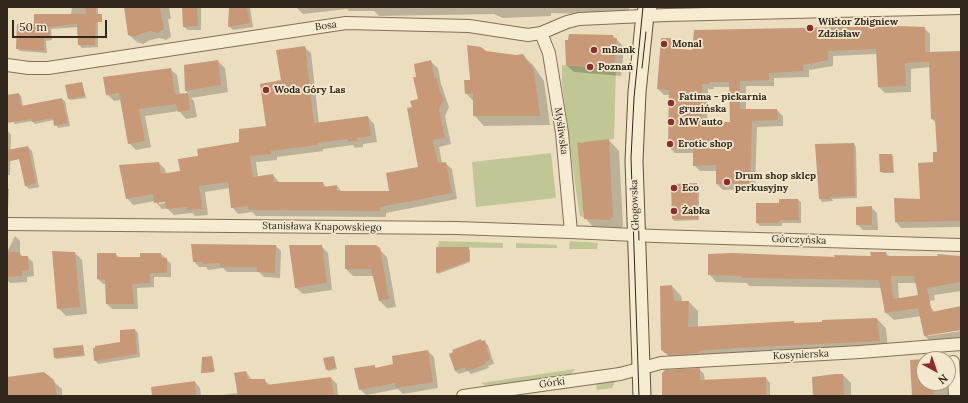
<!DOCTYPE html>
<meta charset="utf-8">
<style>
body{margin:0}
#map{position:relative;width:968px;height:403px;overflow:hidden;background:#eadebf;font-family:Lora,serif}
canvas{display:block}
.frame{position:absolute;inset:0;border:8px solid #32271c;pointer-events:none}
.north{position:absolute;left:916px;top:351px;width:40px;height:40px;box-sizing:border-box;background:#f3e8ce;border:1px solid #a69b87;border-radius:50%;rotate:140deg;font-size:11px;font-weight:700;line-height:16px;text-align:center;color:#32271c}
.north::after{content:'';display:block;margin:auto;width:14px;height:18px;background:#8d2d2c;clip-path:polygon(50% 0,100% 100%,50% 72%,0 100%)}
.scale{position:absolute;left:12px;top:20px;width:95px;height:18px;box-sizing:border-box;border:2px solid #32271c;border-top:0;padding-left:5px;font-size:12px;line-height:14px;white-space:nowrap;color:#32271c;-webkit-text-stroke:3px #f3e8ce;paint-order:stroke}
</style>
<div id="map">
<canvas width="968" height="403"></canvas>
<div class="frame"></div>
<div class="north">N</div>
<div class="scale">50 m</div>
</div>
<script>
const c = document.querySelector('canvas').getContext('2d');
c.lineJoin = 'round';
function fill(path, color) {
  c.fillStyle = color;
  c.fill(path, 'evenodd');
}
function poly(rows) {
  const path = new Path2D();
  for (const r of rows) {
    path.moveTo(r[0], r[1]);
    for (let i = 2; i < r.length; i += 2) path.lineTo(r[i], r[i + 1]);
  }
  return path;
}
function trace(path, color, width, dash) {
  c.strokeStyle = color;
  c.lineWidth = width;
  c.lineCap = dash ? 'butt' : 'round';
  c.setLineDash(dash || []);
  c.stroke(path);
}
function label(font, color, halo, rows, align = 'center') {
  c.font = font + ' Lora,serif';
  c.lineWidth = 3.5;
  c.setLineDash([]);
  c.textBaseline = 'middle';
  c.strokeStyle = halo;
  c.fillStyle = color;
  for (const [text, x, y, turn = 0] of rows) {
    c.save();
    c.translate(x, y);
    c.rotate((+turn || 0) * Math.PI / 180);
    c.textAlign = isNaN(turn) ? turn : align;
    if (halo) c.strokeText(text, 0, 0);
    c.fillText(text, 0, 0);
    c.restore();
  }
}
const green = poly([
 [562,65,616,69,614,139,577,143,584,217,580,216,576,191,562,84],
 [551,153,556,198,476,207,472,162],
 [439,241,503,243,503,248,438,247],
 [570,241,598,243,597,249,569,249],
 [516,243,557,245,557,248,516,248],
 [575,369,570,375,486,386,481,383],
 [616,380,612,388,597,390,596,384,597,382]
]);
const shadow = poly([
 [72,7,98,7,98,47,82,48,79,45,78,27,51,29,52,40,46,41,47,53,20,51,17,48,35,25,71,15],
 [125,7,169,7,171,19,168,19,171,37,166,40,160,38,150,40,143,44,137,42,129,35],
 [183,7,201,7,201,30,188,30,184,27],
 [230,7,250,7,253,27,233,30,229,26],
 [296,7,630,7,627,13,581,12,581,14,551,13,551,16,503,18,494,14,379,16,374,11,349,11,347,9,303,14],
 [924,28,930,34,930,53,961,52,961,227,901,228,896,222,895,199,921,200,938,153,936,123,932,119,930,67,911,69,911,92,885,93,879,87,877,54,833,56,833,66,809,70,809,77,774,78,774,86,746,86,746,110,777,110,783,116,783,126,757,127,755,189,723,190,717,184,717,171,700,171,694,165,694,153,675,153,669,147,670,95,664,95,658,89,671,39,676,45,676,50,693,51],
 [714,87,730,87,731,123,707,123,708,89,714,89],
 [569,35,613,36,624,47,621,76,574,72,566,65],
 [304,47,311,53,319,124,368,117,374,124,377,142,363,144,363,147,355,148,353,145,323,149,323,151,277,157,277,160,256,162,258,177,273,175,280,183,323,183,327,188,337,186,342,192,390,192,419,168,413,108,419,100,417,77,431,62,438,68,441,84,449,107,445,116,451,144,439,147,442,163,445,163,452,169,457,199,386,213,386,217,256,216,252,212,238,214,232,207,230,188,205,192,208,215,195,216,192,213,174,215,167,208,162,209,155,201,133,205,127,198,159,163,165,169,166,174,181,171,199,157,240,143,267,126,282,81],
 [159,202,170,202,159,204],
 [522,55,533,65,544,81,550,125,484,126,474,115,474,102,466,93,471,81,516,56],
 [218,61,225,68,228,92,191,98,194,101,197,117,186,119,179,111,145,116,151,147,136,150,129,143,121,100,114,101,107,94,170,69,177,75,180,95,189,94,186,91,185,66],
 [82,83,86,98,70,100,68,98],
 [19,94,21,96,23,106,62,99,65,101,70,126,58,128,54,120,35,124,32,121,15,124,7,112,7,96],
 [7,130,11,135,10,175,7,175],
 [609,140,619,151,623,226,619,230,595,229,585,218],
 [854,144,856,147,857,198,832,199,833,201,822,202,820,199],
 [28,147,32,151,39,187,29,189,25,185],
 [891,155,893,156,894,173,883,173,881,171],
 [672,184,697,184,699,186,699,220,674,221,673,219],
 [7,188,9,189,8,211,7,211],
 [798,200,801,202,801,223,782,223,782,226,760,226,757,223,780,204],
 [871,207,877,213,878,230,863,230,857,224],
 [15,236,20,241,20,253,23,257,27,257,33,262,34,276,27,277,27,282,10,283,7,280,7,252],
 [276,246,281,251,280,278,264,277,259,272,227,272,223,268,208,270,206,267,199,267,194,261],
 [290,246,321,246,328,253,332,290,303,294,296,288],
 [468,248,470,250,470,262,438,274,437,272],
 [379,249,387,257,396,307,387,308,380,301,374,276,353,276,346,269],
 [75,253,82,260,87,314,66,316,58,308],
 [886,253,890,257,961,257,961,291,934,295,935,300,926,302,917,283,898,283,899,299,930,307,935,312,961,307,961,329,928,334,928,336,961,331,961,337,931,342,925,336,921,316,894,320,886,313,882,288,749,286,747,283,716,282,709,274,836,259,872,257],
 [116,254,119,258,141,258,161,254,171,264,171,277,154,277,154,287,137,288,138,309,112,309,107,304,106,284,103,284,98,279],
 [672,286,681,296,682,302,689,302,698,311,698,327,793,322,795,324,823,323,877,319,886,328,888,350,672,359,662,349],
 [135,330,138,333,140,357,98,364,95,360,122,343],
 [481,340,488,345,494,364,488,366,489,368,471,374,468,371,459,374,455,371],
 [83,346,85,356,56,359,55,357],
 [428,351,434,357,438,388,403,394,398,389,366,395,360,389,374,366,377,369,394,365],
 [212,357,215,371,203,373,203,358],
 [334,357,337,369,328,371,327,369],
 [924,360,924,383,948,383,948,381,950,396,913,396],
 [699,369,704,374,705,381,766,378,770,383,770,396,663,396],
 [246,372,252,380,264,380,270,385,331,378,337,384,338,396,214,396,238,393],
 [44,373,62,389,62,396,8,396,7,378],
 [843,375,851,383,851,396,814,396],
 [195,382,200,388,201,396,153,396]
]);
const building = poly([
 [86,7,96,7,96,14,102,14,102,22,96,22,95,45,78,45,77,24,49,27,50,38,44,38,44,51,16,49,17,24,34,24,34,14,86,14],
 [124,7,160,7,164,29,158,33,151,31,142,33,135,37,128,35],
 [182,7,197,7,198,26,183,27],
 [229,7,247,7,250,23,228,27],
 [898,26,925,27,925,52,961,51,961,221,895,222,894,198,920,199,918,163,933,162,933,152,937,152,935,119,931,119,929,62,905,63,906,86,878,87,876,49,828,51,828,60,803,65,804,71,769,73,769,80,740,81,740,109,777,109,778,120,752,121,750,184,716,184,716,165,693,166,693,148,668,147,669,90,657,89,661,38,671,38,671,48,692,50,694,30],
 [709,82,729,82,730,122,702,122,702,84,709,84],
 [569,34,613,35,613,38,617,38,614,68,566,65,565,40,568,40],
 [467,45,481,47,486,51,516,55,523,54,534,70,540,116,473,116,473,93,465,94,464,80,470,80],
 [305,46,314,123,368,116,371,136,357,138,357,141,348,142,347,139,317,143,317,145,271,151,271,154,250,156,253,177,273,174,274,182,323,182,323,187,337,185,337,191,389,191,386,173,418,167,407,108,412,107,410,101,418,99,413,77,416,77,414,64,431,60,435,79,437,79,440,92,444,100,439,109,445,138,433,140,438,163,446,162,452,193,380,207,380,211,249,210,248,206,231,208,228,182,199,186,203,209,187,210,187,207,166,209,165,202,154,203,153,194,126,199,119,165,159,162,161,174,180,171,178,159,198,156,197,149,239,142,239,129,266,126,260,84,281,80,276,50],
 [218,60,221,85,185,91,184,65],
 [171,68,175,94,188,93,190,110,178,112,176,104,139,109,145,141,128,144,119,93,106,95,103,77],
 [82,82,85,96,68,99,65,85],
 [19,93,21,106,62,98,68,123,54,126,53,118,32,122,31,119,7,123,7,95],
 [609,139,613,217,609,220,584,219,577,143],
 [854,143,855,196,830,197,830,199,819,199,815,144],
 [28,146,36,183,25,186,19,159,7,162,7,150],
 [879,154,892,154,893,172,880,172],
 [697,183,698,219,672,219,671,184],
 [779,199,798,199,799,220,779,220,779,223,756,223,756,203,779,203],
 [872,206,872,225,856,225,856,207],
 [191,244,276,245,275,273,257,272,257,267,220,267,220,263,202,264,202,262,193,262],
 [289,245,322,245,327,283,295,288],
 [345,245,376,245,380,248,389,299,379,301,371,269,345,269],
 [436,247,469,247,469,261,436,273],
 [52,251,75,252,80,307,57,309],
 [7,252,20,252,20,256,28,256,29,270,22,271,22,276,7,277],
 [870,252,886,252,886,256,938,256,937,254,961,256,961,282,927,288,932,312,961,306,961,330,924,336,918,308,885,313,879,280,741,278,741,276,708,275,708,254,732,253,835,257,834,255,871,256],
 [891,276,914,276,918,295,893,299],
 [97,253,116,253,116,257,140,257,140,253,161,253,161,257,167,258,167,273,150,273,150,283,132,284,134,304,106,304,105,280,97,279],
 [672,285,674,301,689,301,688,327,794,321,794,323,822,322,822,320,877,318,880,341,738,348,699,351,699,353,668,355,661,350,660,286],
 [135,329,137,354,94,361,93,348,95,348,95,346,120,342,120,330],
 [481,339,481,341,485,340,490,360,485,362,486,364,473,369,466,371,465,367,455,371,449,354,453,352,452,350],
 [83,345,84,355,54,358,53,348],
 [428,350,433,382,396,388,395,383,359,390,354,368,375,365,375,368,393,364,392,356],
 [212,356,214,372,201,373,202,357],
 [334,356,336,368,326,370,323,358],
 [924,359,924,383,933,383,934,396,912,396,910,360],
 [700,368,700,380,766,377,766,396,662,396,662,373,665,370],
 [246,371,248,379,265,379,266,385,331,377,334,396,238,396,234,373],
 [44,372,54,380,57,396,8,396,7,377],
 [835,374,843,374,844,396,813,396,812,377],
 [195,381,196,396,152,396,151,387]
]);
const street = poly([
 [541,33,549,53,562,133,571,232],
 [7,65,29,68,48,68,346,23,469,26,528,35,541,33,567,22,579,19,666,15,961,8],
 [7,224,456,228,571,232,655,236,961,245],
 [953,362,955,396],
 [463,396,620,374,661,363,860,352,961,344]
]);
const secondary = poly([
 [642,396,634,161,637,92,645,15,648,7]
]);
const tram = poly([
 [642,68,646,32],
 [638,208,639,240],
 [639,396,631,158,634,98,643,7]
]);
const markers = [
 [810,28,4,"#8d2d2c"],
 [664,44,4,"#8d2d2c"],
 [594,50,4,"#8d2d2c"],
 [590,67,4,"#8d2d2c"],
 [266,90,4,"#8d2d2c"],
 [671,103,4,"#8d2d2c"],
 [671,122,4,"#8d2d2c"],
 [670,144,4,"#8d2d2c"],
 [727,182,4,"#8d2d2c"],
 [674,188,4,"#8d2d2c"],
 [674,211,4,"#8d2d2c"]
];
const poiNames = [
 ["Wiktor Zbigniew",818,22],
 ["Zdzisław",818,34],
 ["Monal",672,44],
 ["mBank",602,50],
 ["Poznań",598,67],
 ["Woda Góry Las",274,90],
 ["Fatima - piekarnia",679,97],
 ["gruzińska",679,109],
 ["MW auto",679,122],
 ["Erotic shop",678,144],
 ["Drum shop sklep",735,176],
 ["perkusyjny",735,188],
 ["Eco",682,188],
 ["Żabka",682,211]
];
const streetNames = [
 ["Bosa",326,26,-8],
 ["Myśliwska",561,131,82],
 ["Głogowska",635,205,-92],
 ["Stanisława Knapowskiego",322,227,1],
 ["Górczyńska",799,240,2],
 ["Kosynierska",801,355,-3],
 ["Górki",552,383,-8]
];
fill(green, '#c1c794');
fill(shadow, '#0003');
fill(building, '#c79977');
trace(street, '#826f58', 14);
trace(secondary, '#63503c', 19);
trace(street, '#f6ecd1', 12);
trace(secondary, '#f6ecd1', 17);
trace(tram, '#32271c', 1);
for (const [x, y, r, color] of markers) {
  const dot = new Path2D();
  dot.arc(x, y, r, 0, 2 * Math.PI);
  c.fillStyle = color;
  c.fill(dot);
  trace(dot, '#f3e8ce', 1.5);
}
label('bold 10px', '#32271c', '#f3e8ce', poiNames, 'left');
label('10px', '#32271c', '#f3e8ce', streetNames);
</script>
